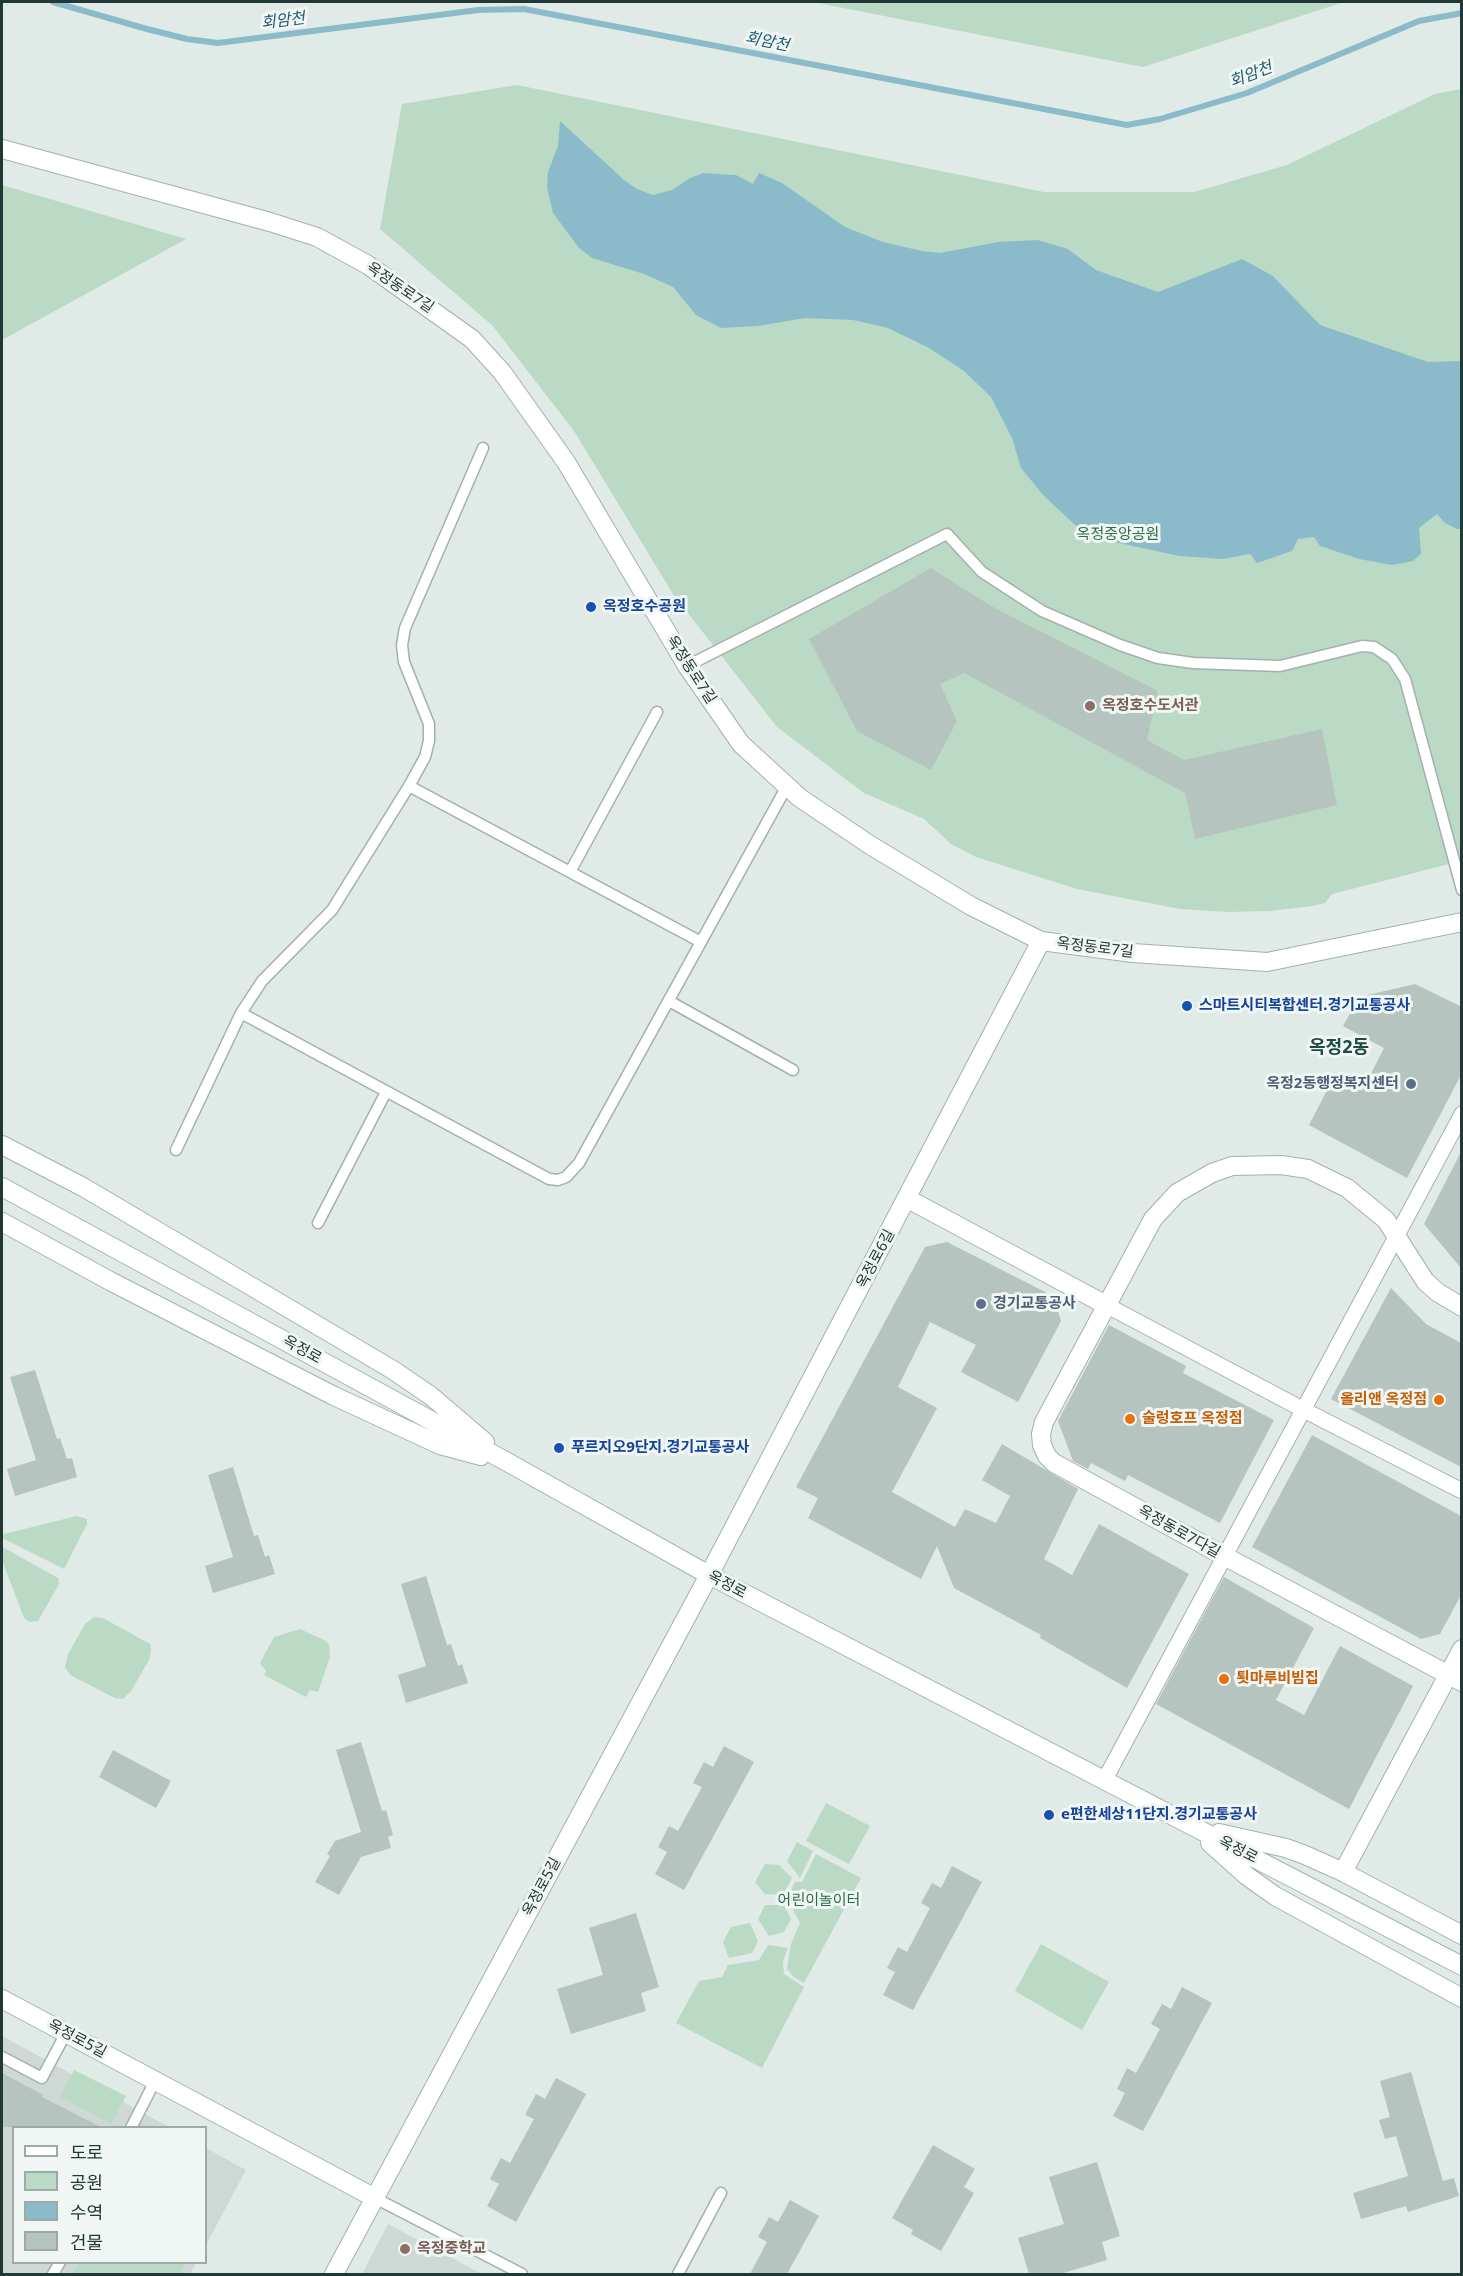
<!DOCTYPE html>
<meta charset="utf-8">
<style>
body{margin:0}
#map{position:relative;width:1463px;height:2276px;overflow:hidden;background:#e0eae6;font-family:"Noto Sans","Noto Sans KR",sans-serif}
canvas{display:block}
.frame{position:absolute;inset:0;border:3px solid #223835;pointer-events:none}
.legend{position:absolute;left:12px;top:2126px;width:195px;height:138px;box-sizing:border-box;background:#f0f6f4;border:2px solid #9eaaa8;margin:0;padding:8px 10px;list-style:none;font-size:18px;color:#223835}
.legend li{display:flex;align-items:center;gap:12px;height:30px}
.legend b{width:30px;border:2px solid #9eaaa8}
</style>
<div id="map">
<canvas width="1463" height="2276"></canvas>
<div class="frame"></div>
<ul class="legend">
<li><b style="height:8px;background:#fff"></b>도로</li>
<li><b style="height:16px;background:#badac5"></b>공원</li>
<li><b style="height:16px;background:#8bbbcb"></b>수역</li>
<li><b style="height:16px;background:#b5c4bf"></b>건물</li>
</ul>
</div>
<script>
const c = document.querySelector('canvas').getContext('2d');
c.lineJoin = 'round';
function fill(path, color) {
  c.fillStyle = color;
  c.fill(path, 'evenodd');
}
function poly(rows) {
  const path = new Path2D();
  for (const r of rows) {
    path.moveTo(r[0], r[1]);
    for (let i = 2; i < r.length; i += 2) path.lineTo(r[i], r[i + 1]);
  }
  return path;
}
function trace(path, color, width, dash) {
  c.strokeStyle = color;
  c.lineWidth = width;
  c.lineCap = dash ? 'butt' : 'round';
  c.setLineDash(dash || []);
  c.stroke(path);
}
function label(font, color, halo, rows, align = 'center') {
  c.font = font + ' "Noto Sans","Noto Sans KR",sans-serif';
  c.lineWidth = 6;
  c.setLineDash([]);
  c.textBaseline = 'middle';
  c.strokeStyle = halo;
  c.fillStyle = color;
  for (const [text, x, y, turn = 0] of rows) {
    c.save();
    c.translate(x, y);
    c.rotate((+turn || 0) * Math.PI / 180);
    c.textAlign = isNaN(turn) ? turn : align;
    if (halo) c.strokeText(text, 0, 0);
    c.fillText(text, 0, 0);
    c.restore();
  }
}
const built = poly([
 [2,2036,169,2127,14,2128,14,2262,196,2263,190,2274,2,2274],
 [206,2148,246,2170,206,2245],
 [388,2224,482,2274,362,2274]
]);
const green = poly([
 [813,2,1344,2,1143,67],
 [517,85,1044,192,1194,192,1287,165,1435,94,1461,89,1461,861,1332,894,1325,903,1312,906,1269,911,1229,912,1180,909,1077,889,976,857,951,844,924,819,864,793,777,727,673,594,574,431,492,325,380,229,402,104],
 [2,185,186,239,2,340],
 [77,1516,87,1519,87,1524,64,1569,2,1538,4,1534],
 [2,1547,58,1578,59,1584,38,1621,30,1622,24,1618,2,1560],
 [94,1617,103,1618,150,1644,151,1651,149,1660,131,1691,123,1699,115,1698,70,1675,65,1667,68,1654,85,1624],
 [300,1629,326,1641,329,1645,330,1657,318,1692,310,1690,306,1697,264,1675,266,1671,260,1663,274,1637],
 [826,1803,870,1826,849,1864,806,1841],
 [797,1842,813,1851,800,1878,787,1861],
 [816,1854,861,1878,804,1983,794,1977,787,1969,791,1944,800,1923,787,1898,795,1882,802,1882],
 [765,1864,779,1865,792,1878,783,1895,765,1894,755,1882],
 [765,1905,784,1905,791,1919,784,1932,769,1936,758,1919],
 [750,1923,758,1941,752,1953,729,1958,723,1942,731,1927],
 [1041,1944,1109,1982,1082,2030,1015,1991],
 [768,1945,788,1948,783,1961,784,1974,804,1987,762,2068,676,2023,699,1981,722,1977,728,1965,759,1960],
 [74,2070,126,2096,111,2124,60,2097],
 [79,2263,79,2262,186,2263,180,2274,73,2274]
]);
const water = poly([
 [560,121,624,180,637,189,653,195,672,190,690,178,703,173,736,175,753,184,759,173,782,183,845,227,883,242,922,251,940,253,998,242,1038,240,1068,249,1096,270,1158,292,1242,259,1273,276,1320,325,1428,362,1461,361,1461,529,1457,529,1445,523,1437,514,1419,528,1421,554,1413,561,1392,565,1359,559,1320,546,1314,537,1298,539,1292,551,1257,563,1250,554,1223,559,1179,556,1087,536,1044,496,1021,468,1012,438,991,397,964,371,929,348,888,328,853,320,805,318,758,326,721,328,696,315,673,287,644,274,592,258,579,248,553,213,547,188,548,172,558,146]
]);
const stream = poly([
 [53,2,147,29,187,39,218,43,478,10,524,9,1127,125,1160,119,1247,93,1419,21,1462,13]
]);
const building = poly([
 [931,568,991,606,1158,691,1147,740,1184,760,1322,729,1337,805,1195,839,1185,793,964,673,940,684,957,721,931,770,857,731,809,639],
 [1415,984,1460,1006,1461,1075,1407,1178,1309,1125,1334,1077,1362,1091,1384,1048,1343,1026,1359,997],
 [1461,1152,1461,1268,1424,1224],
 [947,1242,1053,1296,1061,1321,1018,1402,961,1372,976,1345,930,1322,898,1387,937,1408,892,1492,955,1527,965,1509,996,1523,1010,1496,982,1480,1002,1444,1078,1489,1044,1559,1072,1575,1099,1524,1189,1574,1127,1688,1040,1638,1041,1635,954,1588,937,1546,921,1579,808,1518,818,1498,796,1487,925,1247],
 [1391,1288,1426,1324,1461,1343,1461,1467,1331,1399],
 [1109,1325,1186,1366,1183,1373,1274,1420,1220,1523,1128,1475,1125,1481,1091,1463,1088,1469,1073,1461,1058,1421],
 [35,1370,57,1439,60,1438,67,1459,72,1458,77,1477,15,1496,7,1469,36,1460,10,1377],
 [1312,1435,1461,1516,1461,1595,1440,1634,1421,1639,1252,1547],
 [233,1467,254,1536,258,1535,265,1557,269,1555,275,1574,213,1593,205,1566,233,1557,208,1475],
 [426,1576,447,1645,451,1644,458,1666,462,1664,468,1683,406,1703,398,1675,426,1666,401,1584],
 [1224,1577,1314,1628,1276,1700,1304,1715,1340,1646,1413,1686,1349,1809,1156,1704],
 [361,1742,382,1811,386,1810,393,1835,388,1837,391,1848,361,1857,339,1895,315,1882,330,1856,327,1854,335,1841,361,1832,336,1750],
 [724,1746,754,1762,684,1890,655,1874,667,1852,658,1847,669,1826,678,1831,702,1787,693,1783,704,1762,713,1767],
 [113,1750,171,1781,156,1808,99,1777],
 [952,1866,982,1882,913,2010,883,1995,895,1972,887,1968,898,1947,907,1952,930,1908,921,1903,932,1883,941,1888],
 [636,1913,659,1987,641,1993,646,2011,571,2034,557,1989,603,1975,589,1928],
 [1182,1987,1212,2003,1143,2131,1113,2116,1125,2093,1117,2089,1127,2068,1136,2073,1160,2029,1151,2024,1162,2004,1171,2009],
 [1411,2072,1443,2181,1454,2178,1459,2196,1408,2212,1406,2206,1361,2219,1353,2193,1408,2176,1396,2136,1385,2139,1379,2120,1390,2117,1380,2081],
 [2,2073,43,2095,42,2097,101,2127,2,2127],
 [556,2078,586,2094,516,2222,487,2206,499,2184,490,2179,501,2158,510,2163,534,2119,525,2115,536,2094,545,2099],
 [933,2145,975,2169,964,2187,974,2193,941,2251,911,2234,913,2230,892,2218],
 [1097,2162,1120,2236,1102,2242,1107,2260,1060,2274,1029,2274,1018,2238,1064,2224,1049,2177],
 [790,2200,819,2216,787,2274,750,2274,767,2242,758,2237,769,2217,778,2222]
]);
const service = poly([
 [483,448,405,628,402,645,404,662,429,724,429,741,425,757,409,786,332,910,262,981,241,1013,549,1179,558,1180,566,1177,579,1163,787,786],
 [687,666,947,534,982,572,1042,611,1120,645,1158,658,1193,663,1280,666,1362,646,1374,647,1392,659,1405,679,1462,890],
 [409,786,701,942],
 [570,872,657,712],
 [669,1001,793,1070],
 [176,1150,241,1013],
 [318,1223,386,1092],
 [2,2057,42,2078,66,2033],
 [131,2128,155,2081],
 [375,2198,522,2274],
 [53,2274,60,2262],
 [678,2274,721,2193]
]);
const pedestrian = poly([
 [1106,1305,1302,1409,1462,1491],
 [1104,1781,1462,1114]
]);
const minor = poly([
 [2,149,270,222,317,237,368,265,472,339,502,372,566,462,687,666,741,744,800,798,870,845,971,906,1041,941,1133,953,1267,962,1462,922],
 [908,1199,1106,1305],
 [1462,1307,1437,1292,1425,1281,1386,1220,1347,1188,1308,1169,1281,1165,1232,1166,1212,1173,1177,1193,1153,1219,1044,1422,1041,1434,1042,1445,1047,1456,1054,1463,1224,1556,1462,1682],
 [1343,1872,1462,1649],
 [2,1999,375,2198],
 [334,2274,709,1575,1041,941]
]);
const secondary = poly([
 [2,1145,83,1187,393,1370,431,1396,485,1442],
 [2,1187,509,1463,709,1575,1462,1966],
 [2,1222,110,1281,334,1396,440,1445,481,1456],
 [1219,1833,1286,1848,1305,1855,1343,1872,1462,1935],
 [1210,1843,1247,1876,1275,1896,1462,1998]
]);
const markers = [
 [591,607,6,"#1a4fb4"],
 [1090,706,6,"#8d6e63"],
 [1187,1006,6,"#1a4fb4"],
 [1411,1084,6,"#5c6f8a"],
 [981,1304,6,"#5c6f8a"],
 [1439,1400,6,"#e8710a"],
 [1130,1419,6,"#e8710a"],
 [559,1448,6,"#1a4fb4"],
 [1224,1679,6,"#e8710a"],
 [1049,1815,6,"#1a4fb4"],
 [405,2249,6,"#8d6e63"]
];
const streetNames = [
 ["옥정동로7길",400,288,34],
 ["옥정동로7길",691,670,57],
 ["옥정동로7길",1095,948,7],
 ["옥정로6길",876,1259,-62],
 ["옥정로",302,1350,29],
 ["옥정동로7다길",1179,1532,29],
 ["옥정로",727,1585,28],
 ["옥정로",1238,1850,27],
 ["옥정로5길",542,1887,-62],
 ["옥정로5길",77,2039,28]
];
const parkNames = [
 ["옥정중앙공원",1118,535],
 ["어린이놀이터",819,1901]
];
const transitNames = [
 ["옥정호수공원",603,607],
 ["스마트시티복합센터.경기교통공사",1199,1006],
 ["푸르지오9단지.경기교통공사",571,1448],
 ["e편한세상11단지.경기교통공사",1061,1815]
];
const educationNames = [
 ["옥정호수도서관",1102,706],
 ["옥정중학교",417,2249]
];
const serviceNames = [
 ["옥정2동행정복지센터",1399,1084],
 ["경기교통공사",993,1304,"left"]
];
const foodNames = [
 ["올리앤 옥정점",1427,1400,"right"],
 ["술렁호프 옥정점",1142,1419],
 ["툇마루비빔집",1236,1679]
];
const waterNames = [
 ["회암천",283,21,-7],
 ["회암천",767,42,11],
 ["회암천",1251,75,-21]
];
const quarterNames = [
 ["옥정2동",1339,1048]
];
fill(built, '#ced9d5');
fill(green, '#badac5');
fill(water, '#8bbbcb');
trace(stream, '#8bbbcb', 6);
fill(building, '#b5c4bf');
trace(service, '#a3b1ad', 13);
trace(pedestrian, '#a3b1ad', 17);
trace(minor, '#a3b1ad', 20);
trace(secondary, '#a0b4af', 20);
trace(service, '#fff', 10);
trace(pedestrian, '#fff', 15);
trace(minor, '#fff', 18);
trace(secondary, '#fff', 18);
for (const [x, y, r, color] of markers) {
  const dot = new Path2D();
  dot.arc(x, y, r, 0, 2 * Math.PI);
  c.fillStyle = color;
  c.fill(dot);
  trace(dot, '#f0f6f4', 2);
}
label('15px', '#223835', '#f0f6f4', streetNames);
label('15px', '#2f6c4d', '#f0f6f4', parkNames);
label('bold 15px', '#164399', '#f0f6f4', transitNames, 'left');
label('bold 15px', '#785e54', '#f0f6f4', educationNames, 'left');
label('bold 15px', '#4e5e75', '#f0f6f4', serviceNames, 'right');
label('bold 15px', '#c56008', '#f0f6f4', foodNames, 'left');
label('italic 16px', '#205b70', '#f0f6f4', waterNames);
label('bold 18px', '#1f4943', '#f0f6f4', quarterNames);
</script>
